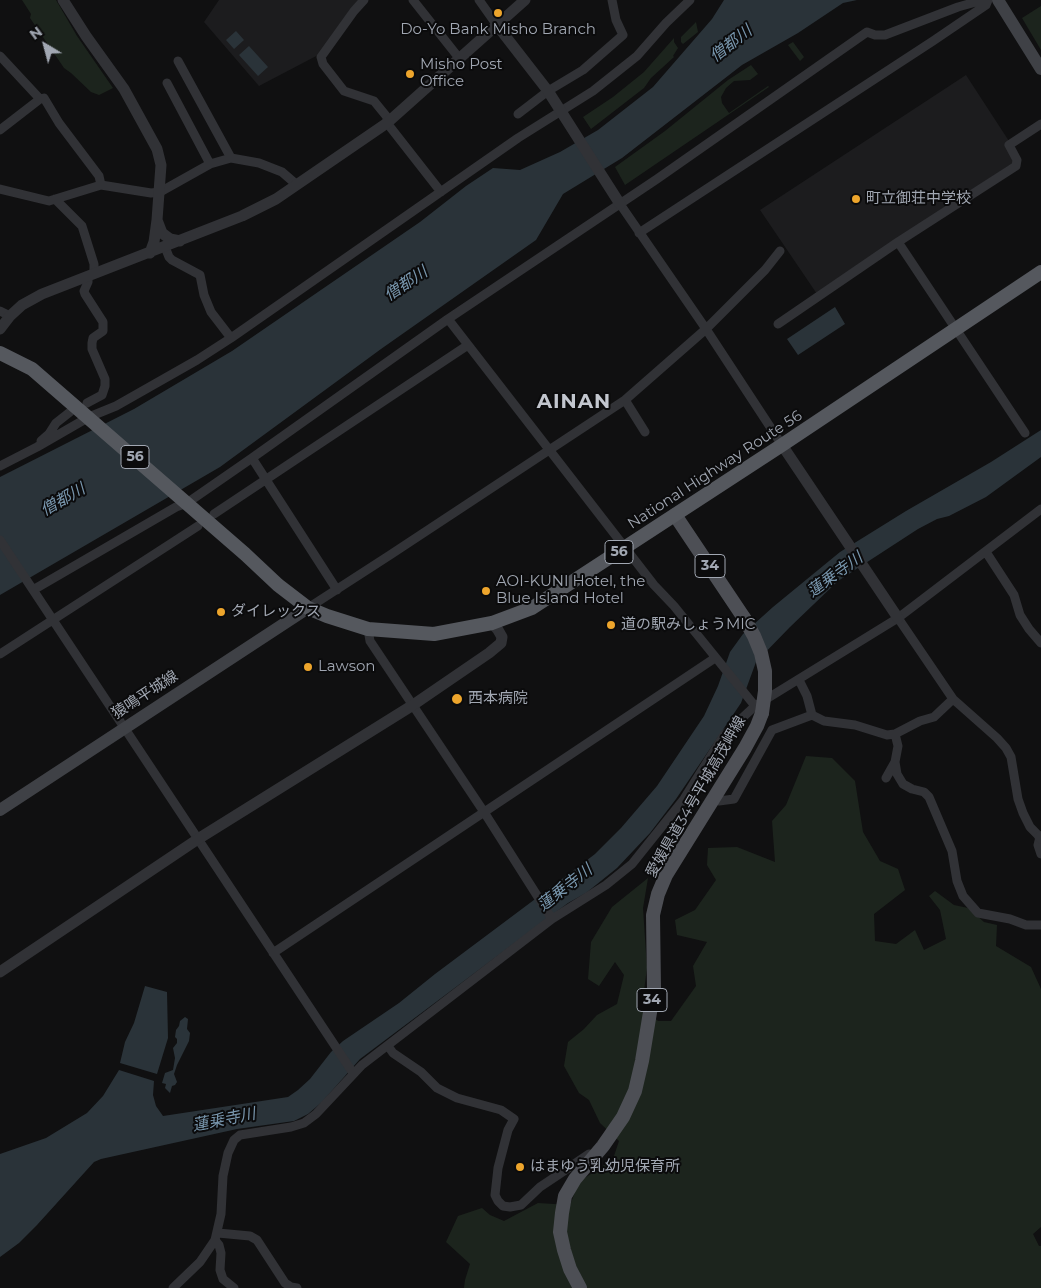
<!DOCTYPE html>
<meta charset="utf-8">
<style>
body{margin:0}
#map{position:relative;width:1041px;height:1288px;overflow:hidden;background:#101011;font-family:Montserrat,sans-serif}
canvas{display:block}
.north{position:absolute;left:20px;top:20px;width:50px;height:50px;-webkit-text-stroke:4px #0b0b0c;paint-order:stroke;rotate:323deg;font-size:14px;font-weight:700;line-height:20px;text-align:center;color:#a1a7b2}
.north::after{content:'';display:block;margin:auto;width:18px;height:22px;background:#a1a7b2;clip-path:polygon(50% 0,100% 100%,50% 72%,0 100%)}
</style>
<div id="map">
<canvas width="1041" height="1288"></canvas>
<div class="north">N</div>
</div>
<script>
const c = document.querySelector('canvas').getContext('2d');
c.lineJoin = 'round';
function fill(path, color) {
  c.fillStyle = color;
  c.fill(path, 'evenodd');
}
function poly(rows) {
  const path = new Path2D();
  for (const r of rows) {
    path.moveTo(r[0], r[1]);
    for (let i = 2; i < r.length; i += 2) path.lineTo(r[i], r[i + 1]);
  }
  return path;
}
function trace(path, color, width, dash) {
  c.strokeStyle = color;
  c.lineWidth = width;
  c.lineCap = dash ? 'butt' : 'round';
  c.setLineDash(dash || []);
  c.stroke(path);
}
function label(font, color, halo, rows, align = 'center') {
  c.font = font + ' Montserrat,"Noto Sans JP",sans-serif';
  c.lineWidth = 4;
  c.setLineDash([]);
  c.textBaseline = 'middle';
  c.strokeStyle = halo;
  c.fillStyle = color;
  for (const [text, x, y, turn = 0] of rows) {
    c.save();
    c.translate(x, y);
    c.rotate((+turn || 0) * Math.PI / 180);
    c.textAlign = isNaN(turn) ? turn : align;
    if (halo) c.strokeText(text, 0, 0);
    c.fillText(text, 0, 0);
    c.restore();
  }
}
const built = poly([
 [219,0,359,0,320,54,259,86,204,22],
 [966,75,1020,158,817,294,760,210]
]);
const green = poly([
 [22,0,56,0,77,36,113,88,99,95,91,92,71,73,64,68,30,18,31,14],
 [1041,6,1041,50,1022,18],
 [696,22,698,32,683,44,681,42,681,37],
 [674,38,674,42,678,48,673,56,674,57,651,78,644,88,591,129,583,117,613,97,644,72],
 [793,42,804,57,800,61,788,45],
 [751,65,758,74,750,80,734,81,726,88,721,97,722,103,729,113,768,86,769,87,625,185,615,167,665,131,728,80],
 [806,756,832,758,855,781,863,832,880,861,898,869,905,890,874,914,875,941,896,944,915,930,924,950,946,939,940,910,929,896,935,891,954,905,968,908,984,922,997,925,996,946,1031,967,1041,989,1041,1227,1033,1234,1039,1246,1041,1246,1041,1288,464,1288,465,1280,470,1264,446,1242,458,1216,482,1208,490,1215,504,1221,538,1203,570,1205,579,1182,613,1159,619,1141,600,1123,589,1100,579,1093,564,1066,568,1042,584,1029,597,1015,617,1004,624,975,615,962,599,986,588,979,591,942,612,907,648,878,643,908,647,968,642,1006,658,1021,671,1021,696,986,693,966,707,942,677,935,675,920,695,910,716,880,707,865,708,848,737,847,775,862,772,821,786,805]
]);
const water = poly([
 [724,0,857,0,843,3,798,33,742,65,622,158,563,194,536,240,381,349,220,467,0,595,0,477,134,409,232,351,420,222,466,186,493,168,520,170,560,152,598,130,653,87,712,19],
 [236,31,244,40,234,49,226,40],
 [249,46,268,67,258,76,239,55],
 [835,307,845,324,798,355,787,339],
 [1041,430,1041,457,986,497,949,516,937,519,918,529,838,581,790,627,756,662,741,703,676,799,650,833,617,868,586,893,568,903,360,1059,322,1102,308,1114,294,1121,237,1129,101,1159,94,1162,37,1225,19,1243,0,1257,0,1154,46,1138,87,1113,103,1096,119,1070,154,1081,153,1095,156,1106,163,1116,288,1097,298,1090,310,1079,331,1052,343,1041,399,1003,435,974,574,870,595,854,621,828,657,786,704,716,718,686,730,652,743,634,773,607,840,552,906,511,991,462],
 [145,986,167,992,168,1038,157,1074,120,1063,125,1042,134,1023],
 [185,1017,188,1019,187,1029,190,1033,189,1041,177,1065,174,1074,177,1082,175,1085,172,1086,170,1093,165,1088,166,1084,162,1083,165,1073,173,1070,175,1058,173,1048,177,1043,177,1039,175,1037,176,1030,179,1026,180,1021]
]);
const minor = poly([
 [364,0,354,11,321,57,323,64,344,91,374,101,387,117,387,123,441,192],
 [413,0,459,58],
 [479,0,496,24],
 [0,56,40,99,44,98,59,123,99,176,101,185],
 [178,61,231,158],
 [167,83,210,164],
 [518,114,548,91,583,70,623,35,616,20,612,0],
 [0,130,40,99],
 [0,189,49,201,101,185,151,193,160,192,210,164,231,158,259,163,282,172,297,185],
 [55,199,82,226,94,264,94,274],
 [620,204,706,329,782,445],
 [639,233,933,41,986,5,988,0],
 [898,242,1025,433],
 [165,247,169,257,172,260,200,275,204,295,211,312,231,338],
 [0,311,10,316],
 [448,319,654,585,674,606,755,706],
 [778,324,898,242,1016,166,1017,160,1009,145,1041,124],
 [625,400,645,432],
 [87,403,102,395,105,386,105,379,92,349,92,343,93,338,103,331,103,322,85,294,84,291,88,282,88,277],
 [41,441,49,434,56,423,70,412],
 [0,466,37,447,89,417,116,406,197,360,231,338,518,138,593,91,637,56,666,23,690,0],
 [214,514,468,345],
 [0,540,353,1073],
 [986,552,1014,595,1020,615,1029,629,1041,643],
 [33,590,176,507,187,503,252,458],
 [337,590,252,458,448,319,657,179,867,32,875,35,885,35,958,7,983,0],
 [308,608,390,555,625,400,706,329,765,270,780,251],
 [898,618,953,699,997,738,1006,748,1011,757,1018,799,1023,813,1030,827,1040,837,1038,845,1041,854],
 [368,629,370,641,484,812,552,919],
 [0,654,198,526],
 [799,680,807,696,812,715,824,721,855,725,887,735,895,734,920,721,934,717,953,699],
 [895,762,897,774,903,784,912,789,924,792,929,797,952,851,957,881,963,896,978,913,1010,919,1026,925,1041,925],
 [886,778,895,762,898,746,895,734],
 [719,801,734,799,772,730,812,715],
 [273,953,715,658],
 [388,1046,393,1053,421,1072,437,1088,457,1098,501,1110,514,1119,508,1130,498,1168,495,1195,498,1201,503,1206,510,1207,521,1205,540,1187,558,1175,589,1154,595,1155],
 [218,1233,250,1236,257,1240,285,1283,291,1287,297,1288],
 [215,1240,219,1245,221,1253,220,1270,223,1279,234,1288],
 [173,1288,200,1262,215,1240,221,1214,223,1176,228,1153,234,1140,240,1135,291,1127,304,1123,316,1114,362,1065,552,919,606,885,632,864,684,799,724,735,755,706,898,618,1041,509]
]);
const tertiary = poly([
 [63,0,86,36,124,89,157,149,161,165,157,220],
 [496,24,548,91,620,204],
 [150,253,154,242,157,220,162,233,170,239,180,241],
 [0,329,10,316,22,305,42,294,242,216,276,199,387,123,525,0],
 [782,445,898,618],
 [1040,837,1041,838],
 [0,972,198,839,413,705,489,653,501,643,502,637,498,630,492,623]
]);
const secondary = poly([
 [998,0,1041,69],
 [0,810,308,608]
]);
const primary = poly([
 [675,515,744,618],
 [580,1288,570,1269,564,1250,560,1232,562,1213,565,1196,575,1179,603,1146,623,1117,635,1091,642,1061,654,988,653,915,658,894,666,875,745,748,757,726,762,713]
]);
const trunk = poly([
 [0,353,32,369,245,554,278,585,308,608,327,616,368,629,434,634,492,623,532,608,782,445,1041,272]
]);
const primaryBridge = poly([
 [744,618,754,636,761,653,765,671,765,691,762,713]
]);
const markers = [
 [498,13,5,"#eda52c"],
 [410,74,5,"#eda52c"],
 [856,199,5,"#eda52c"],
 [486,591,5,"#eda52c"],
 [221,612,5,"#eda52c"],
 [611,625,5,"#eda52c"],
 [308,667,5,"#eda52c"],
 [457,699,6,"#eda52c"],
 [520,1167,5,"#eda52c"]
];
const shields = [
 [135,457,28],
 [619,552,28],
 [710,566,30],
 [652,1000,30]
];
const shieldNames = [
 ["56",135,457],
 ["56",619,552],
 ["34",710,566],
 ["34",652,1000]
];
const poiNames = [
 ["Do-Yo Bank Misho Branch",498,30,"center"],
 ["Misho Post",420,65],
 ["Office",420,82],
 ["町立御荘中学校",866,199],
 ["AOI-KUNI Hotel, the",496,582],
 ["Blue Island Hotel",496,599],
 ["ダイレックス",231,612],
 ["道の駅みしょうMIC",621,625],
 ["Lawson",318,667],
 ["西本病院",468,699],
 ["はまゆう乳幼児保育所",530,1167]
];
const streetNames = [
 ["National Highway Route 56",715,470,-33],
 ["猿鳴平城線",145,695,-33],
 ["愛媛県道34号平城高茂岬線",696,797,-60]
];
const waterNames = [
 ["僧都川",731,44,-38],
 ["僧都川",406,284,-34],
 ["僧都川",63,500,-30],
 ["蓮乗寺川",835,575,-36],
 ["蓮乗寺川",565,888,-38],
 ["蓮乗寺川",224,1120,-11]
];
const districtNames = [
 ["AINAN",574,402]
];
fill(built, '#1c1c1e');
fill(green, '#1c241d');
fill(water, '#2a3339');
trace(minor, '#313236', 9);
trace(tertiary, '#313236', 11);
trace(secondary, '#3f4146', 12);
trace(primary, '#4d4f55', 14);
trace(trunk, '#55585e', 14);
trace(primaryBridge, '#4d4f55', 14);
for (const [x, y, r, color] of markers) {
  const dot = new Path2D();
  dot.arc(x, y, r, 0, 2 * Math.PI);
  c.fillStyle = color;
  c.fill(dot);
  trace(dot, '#0b0b0c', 2);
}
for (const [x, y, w] of shields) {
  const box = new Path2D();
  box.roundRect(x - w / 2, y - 11.5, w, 23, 4);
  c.fillStyle = '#0b0b0c';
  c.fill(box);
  trace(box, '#a1a7b2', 1);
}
label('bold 14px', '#a1a7b2', null, shieldNames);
label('15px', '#a1a7b2', '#0b0b0c', poiNames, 'left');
label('15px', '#a1a7b2', '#0b0b0c', streetNames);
label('italic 16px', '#7896ad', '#0b0b0c', waterNames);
c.letterSpacing = '1px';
label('bold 20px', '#c2c6ce', '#0b0b0c', districtNames);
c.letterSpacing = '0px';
</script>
